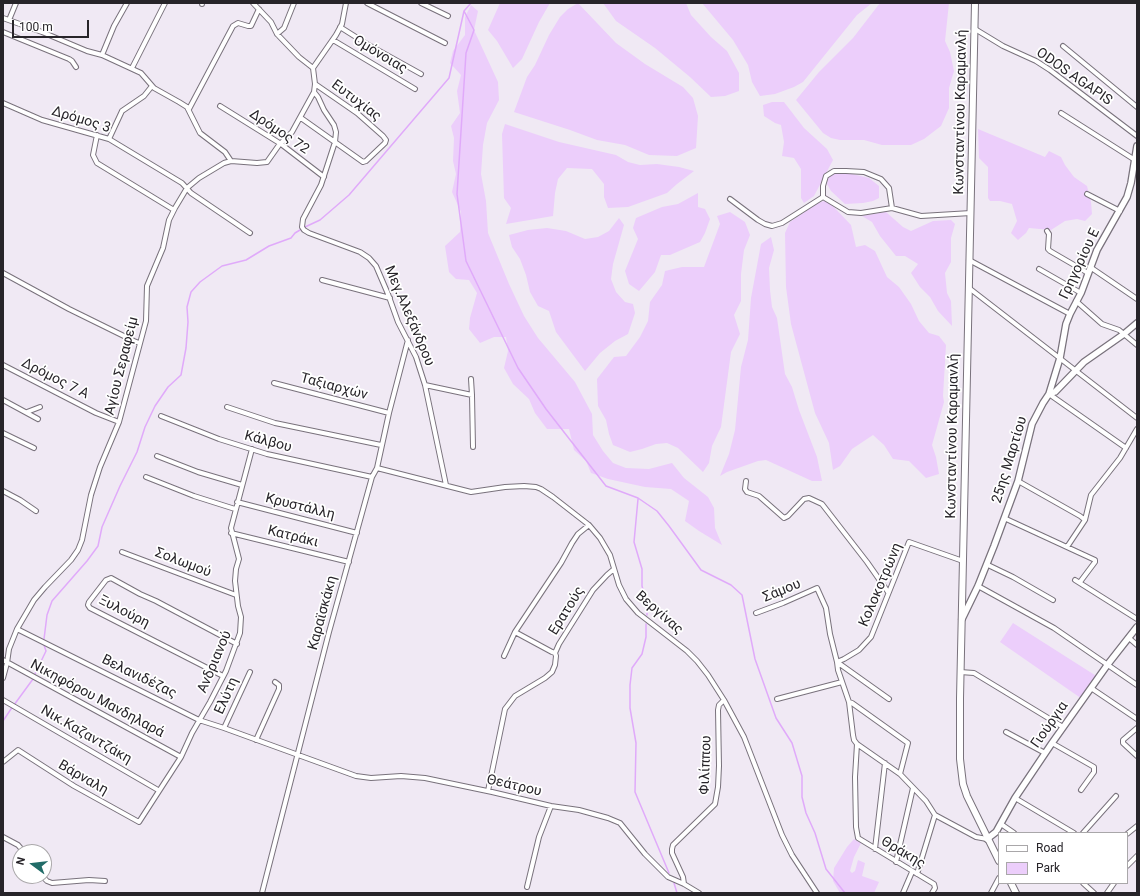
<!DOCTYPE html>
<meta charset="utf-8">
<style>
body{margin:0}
#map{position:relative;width:1140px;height:896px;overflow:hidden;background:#f0e9f4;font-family:Roboto,sans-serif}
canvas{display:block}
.frame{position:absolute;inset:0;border:4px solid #272429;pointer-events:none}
.legend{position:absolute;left:998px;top:832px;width:130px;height:52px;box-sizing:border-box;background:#fff;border:1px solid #a9a7a9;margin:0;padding:5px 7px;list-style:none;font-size:12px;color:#272429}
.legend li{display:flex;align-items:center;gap:8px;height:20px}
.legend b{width:20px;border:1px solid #a9a7a9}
.north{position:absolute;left:12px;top:844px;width:40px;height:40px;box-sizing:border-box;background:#fff;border:1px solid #a9a7a9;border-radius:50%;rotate:285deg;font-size:11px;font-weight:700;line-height:16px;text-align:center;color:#272429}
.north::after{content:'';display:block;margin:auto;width:14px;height:18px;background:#216c68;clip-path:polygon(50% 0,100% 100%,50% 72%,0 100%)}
.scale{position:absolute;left:12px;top:20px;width:77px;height:18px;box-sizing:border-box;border:2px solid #272429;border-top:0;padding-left:5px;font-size:12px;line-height:14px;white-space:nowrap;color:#272429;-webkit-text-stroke:3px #fff;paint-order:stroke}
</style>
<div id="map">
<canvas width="1140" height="896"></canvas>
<div class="frame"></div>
<ul class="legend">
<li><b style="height:5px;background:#fff"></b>Road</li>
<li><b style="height:11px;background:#eccefb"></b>Park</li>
</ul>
<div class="north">N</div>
<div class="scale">100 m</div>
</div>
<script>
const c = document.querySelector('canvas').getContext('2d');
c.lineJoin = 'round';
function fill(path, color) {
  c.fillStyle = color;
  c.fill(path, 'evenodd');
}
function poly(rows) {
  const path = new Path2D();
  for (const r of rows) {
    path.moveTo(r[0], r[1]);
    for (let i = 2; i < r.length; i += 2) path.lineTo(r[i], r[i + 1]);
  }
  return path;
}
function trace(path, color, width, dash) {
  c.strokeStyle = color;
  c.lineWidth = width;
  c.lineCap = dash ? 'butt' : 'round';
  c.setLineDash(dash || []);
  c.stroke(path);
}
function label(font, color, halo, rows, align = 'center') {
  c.font = font + ' Roboto,sans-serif';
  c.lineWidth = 3.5;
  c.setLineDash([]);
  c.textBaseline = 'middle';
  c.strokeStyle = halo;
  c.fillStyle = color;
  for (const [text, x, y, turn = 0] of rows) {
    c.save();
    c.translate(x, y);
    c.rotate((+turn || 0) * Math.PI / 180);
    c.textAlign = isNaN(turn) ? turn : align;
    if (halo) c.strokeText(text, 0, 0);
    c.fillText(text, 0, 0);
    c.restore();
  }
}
const green = poly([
 [500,3,550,3,539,22,522,59,513,68,497,41,488,30],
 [578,3,616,43,645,64,683,87,693,98,698,116,696,148,677,156,649,155,625,145,597,140,570,130,514,112,527,77,535,65,549,35,560,17,568,9],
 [603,3,686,3,691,15,711,37,727,51,739,73,739,91,725,96,711,97,690,77,655,48,616,21],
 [702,3,872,3,857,15,803,82,794,87,775,94,760,96,752,82,748,65,733,40],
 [880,3,949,3,945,41,950,52,954,71,949,88,949,108,941,126,924,139,911,145,882,145,864,140,840,140,831,138,823,133,796,100,819,72,853,38],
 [471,5,478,11,474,30,498,82,499,100,487,123,483,145,481,174,486,201,488,233,509,284,524,316,538,338,575,382,592,414,593,435,603,451,613,463,626,468,649,469,672,463,684,478,708,497,714,508,715,528,722,545,699,531,685,521,689,501,671,489,645,487,608,479,591,473,586,461,574,450,569,429,547,429,535,413,529,399,513,384,504,368,508,351,506,337,494,337,480,343,469,329,470,318,477,293,469,280,456,279,449,272,445,246,460,232,461,212,452,192,456,174,453,161,454,138,451,126,460,113,457,91,461,75,450,63,453,51,465,35,465,17],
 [772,102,784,102,804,128,827,149,833,160,814,196,804,203,801,198,801,169,794,158,782,156,784,142,781,125,775,123,764,116,763,105],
 [505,124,559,142,616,155,628,162,640,165,657,164,679,167,694,171,677,184,667,193,628,207,608,208,604,197,604,184,592,169,567,168,558,179,555,193,553,216,506,224,511,208,504,198,502,134],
 [978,129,1045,157,1049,151,1061,157,1065,165,1074,177,1087,186,1091,202,1092,214,1085,221,1077,219,1065,221,1051,230,1029,228,1026,233,1018,240,1011,233,1017,221,1012,204,1000,201,990,201,988,198,988,167,979,158],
 [836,173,852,174,869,178,879,186,879,198,873,201,863,203,845,204,831,191,827,184,829,174],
 [698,193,698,207,705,209,710,219,705,233,700,242,670,255,661,255,655,272,639,291,629,284,625,271,638,239,633,228,636,218,662,207,678,204],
 [827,200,851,225,856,247,865,245,875,251,887,277,899,287,911,304,919,321,929,333,939,336,946,345,943,396,944,402,932,445,936,457,939,474,926,478,909,461,893,459,884,445,873,435,852,449,840,466,833,470,829,443,815,413,791,324,786,287,785,233,790,222,818,203],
 [730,212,745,222,750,235,744,250,741,274,741,301,734,315,740,334,731,352,721,427,712,446,709,463,703,472,678,448,667,443,656,444,642,449,630,452,613,445,609,434,606,420,598,406,597,379,614,357,626,356,640,337,648,321,650,302,662,285,665,271,682,267,704,267,720,224,717,216],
 [886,212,903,227,911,231,933,221,951,220,955,224,951,238,951,262,945,273,947,293,951,301,952,326,938,311,930,297,920,287,911,273,918,264,905,256,896,256,880,236,872,222,862,216],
 [619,218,624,225,613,264,611,279,616,292,625,302,633,304,635,313,628,334,615,341,600,353,585,371,556,332,549,311,538,306,530,292,526,275,520,259,512,247,509,235,528,230,547,228,566,231,585,239,598,237,609,231],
 [771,237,774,250,769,268,770,290,772,307,777,318,785,374,792,387,799,410,817,457,822,481,812,481,766,460,758,461,727,472,720,476,729,454,735,430,741,367,748,340,751,298,761,244],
 [1013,623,1101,679,1085,701,1000,642],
 [854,839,861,843,854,857,850,871,852,873,855,871,858,860,865,863,862,876,879,882,874,893,840,893,833,881,834,868,847,847]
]);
const stream = poly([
 [464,11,474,30,466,53,457,194,466,261,518,368,546,409,606,486,638,498,657,511,669,526,701,570,731,585,742,595,755,659,776,718,792,743,802,776,802,797,806,813,815,833,826,869,845,893],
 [305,227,320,220,349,195,449,78,464,11,471,3],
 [638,499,634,542,642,569,642,586,647,605,647,615],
 [646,624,646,637,642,654,632,668,630,685,630,708,636,743,635,792,669,873],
 [44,639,47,615,52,601,87,561,98,546,102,527,120,486,137,452,145,427,155,406,168,387,181,375,186,348,188,322,187,307,191,292,200,282,222,266,246,260,269,246,291,238,295,233,300,230],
 [35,674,46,651,44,645],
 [14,705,33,679],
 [3,721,13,706],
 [674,883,677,893]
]);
const minor = poly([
 [253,3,271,22,277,34,299,57,313,68],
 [367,3,445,43],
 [421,3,448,16],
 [202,4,202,3],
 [3,18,42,32,87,51,102,55,141,73,154,88,179,102,187,107,200,133,225,152,231,161],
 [9,20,16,3],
 [340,27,367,44,421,74],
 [975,29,1003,46,1036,61,1050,70,1137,136],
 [3,32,69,59,72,61,76,67],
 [277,34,284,28,294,3],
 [333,40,415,89],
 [1063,46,1137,107],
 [102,55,114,26,127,3],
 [132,68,165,3],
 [313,68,315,84,314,92,318,97,324,110,334,125,336,132,335,142,321,185,303,219,302,227,304,230,309,233,360,252,369,258,376,266,388,294,398,322,416,357,425,385,446,485],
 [313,68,336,35,342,24,346,3],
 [3,103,42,120,109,139,182,183,191,193,250,233],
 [220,106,281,144,324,177],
 [189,109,233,26,238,23,248,26,251,26,259,9],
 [1061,113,1135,160],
 [301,118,363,162,366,161,385,143,386,140,383,136,357,113,315,84],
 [97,135,93,155,97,163,174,210],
 [109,139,122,111,144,96,152,86],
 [1087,194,1120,211],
 [730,199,758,220,765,224,772,226,782,223,823,197],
 [892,208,889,188,881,179,864,172,846,171,834,171,826,176,823,186,823,197,848,212,861,213,892,208,921,216,971,213],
 [1047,231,1049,234,1048,249,1050,251,1088,273],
 [969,260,1070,314],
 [1090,267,1137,299],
 [1039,269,1081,293],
 [3,273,69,309,134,341,139,343],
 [322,280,390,298],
 [969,288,1137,418],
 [1076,301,1102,324,1119,330,1137,345],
 [3,365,96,413,119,422],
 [471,379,472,395],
 [274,383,389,413],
 [425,385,472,395,473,447],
 [1049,394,1126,448],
 [3,400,38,419],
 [227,407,275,423,381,445],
 [27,412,40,407],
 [161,416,219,439,267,454,372,477],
 [3,433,34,448],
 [157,456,198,472,242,485],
 [377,468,471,492,505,487,524,486,536,487,541,489,553,497,589,525,600,538,610,555,619,585,626,599,638,613,687,651,697,661,708,675,724,700,744,737,782,835,792,855,817,893],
 [146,477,194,496,235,509],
 [746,481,745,489,747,492,759,496,784,518,788,516,804,499,809,498,822,504,867,562,888,592],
 [1018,481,1080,516,1085,520],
 [3,491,20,500,36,511],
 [237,502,357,533],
 [1004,518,1095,560,1095,562,1080,582],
 [231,533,349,562],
 [1067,547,1085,520,1091,495,1120,458,1137,429],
 [122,552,236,595],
 [963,561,909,542,871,637,859,650,844,659,837,662,838,670,849,702,853,735,854,740,857,744,900,774,926,801,935,815,976,837,987,839],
 [988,565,1013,577,1053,600],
 [1075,580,1137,619],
 [978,586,1054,628,1137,685],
 [756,613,783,603,817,588,826,608,830,634,837,662,889,699],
 [17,629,199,720,224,728,356,776,371,778,401,776,425,778,492,792,551,806,579,810,608,818,620,823,645,854,668,877,684,884,699,893],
 [1129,638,1137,645],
 [555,653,552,652,515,632,561,563,572,543,578,534,589,525],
 [504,656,515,632],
 [3,660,181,757],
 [960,672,974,673,1063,727],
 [223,676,90,608,88,605,89,602,106,580,111,578,140,594,156,601,237,644],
 [3,678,7,663,9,649,17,629,34,600,45,587,71,560,78,550,82,540,91,495,100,467,119,422,146,321,147,286,163,248,169,220,175,208,187,188,199,178,224,163,231,161,257,163,267,162,279,145,292,132,314,92],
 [1091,688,1137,719],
 [777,699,842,682],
 [3,700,158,790],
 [849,702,852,703,908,743,900,774],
 [224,728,250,672],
 [1137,728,1123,740,1123,743,1137,756],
 [1006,732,1045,753],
 [256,740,279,689,279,685,275,682],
 [1052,743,1094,767,1094,772,1081,790],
 [857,744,855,777,856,827,858,838,934,884,935,888,932,893],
 [3,762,18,750,74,786,139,822,181,757,192,733,210,702,226,671,240,633,241,617,238,606,235,581,236,569,239,559,231,528,252,449],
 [488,791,505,709,515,696,545,678,552,672,555,665,556,656,555,653,559,644,593,590,607,575,614,569],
 [1015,798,1074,833],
 [1001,824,1014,833],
 [1083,833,1116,796],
 [1127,834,1137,826],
 [3,837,18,845,24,852],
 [875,849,885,763],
 [896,862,913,788],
 [1127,866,1137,856],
 [917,874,935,815],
 [42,876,47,881,52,883,89,880,105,881],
 [1083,883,1094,893],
 [684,884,683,877,672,853,672,849,673,845,715,804,718,787,719,766,718,710,719,705,724,700],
 [527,887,539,837,551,806],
 [262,893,329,632,372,477,377,468,389,413,408,340],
 [903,893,912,872],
 [991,893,999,878],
 [1107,893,1114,883]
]);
const tertiary = poly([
 [1049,394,1060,358,1066,324,1070,314,1081,293,1097,250,1127,197,1131,183,1137,146],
 [962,619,978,586,994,546,1018,481,1032,424,1043,403,1049,394,1055,392,1084,362,1124,334,1137,323],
 [987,839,996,832,1015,798,1052,743,1108,664,1137,627]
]);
const secondary = poly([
 [975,3,960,698,960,759,963,784,967,796,999,861],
 [1011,883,1016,893]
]);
const streetNames = [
 ["Ομόνοιας",380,55,31],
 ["ODOS AGAPIS",1074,77,35],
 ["Ευτυχίας",356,101,37],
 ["Κωνσταντίνου Καραμανλή",961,112,-89],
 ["Δρόμος 3",81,120,17],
 ["Δρόμος 72",279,132,34],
 ["Γρηγορίου Ε",1080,264,-65],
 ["Μεγ.Αλεξάνδρου",409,316,67],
 ["Αγίου Σεραφείμ",122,366,-76],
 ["Δρόμος 7 Α",55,379,27],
 ["Ταξιαρχών",334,387,15],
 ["Κωνσταντίνου Καραμανλή",953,436,-89],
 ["Κάλβου",268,442,15],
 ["25ης Μαρτίου",1010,460,-73],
 ["Κρυστάλλη",300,507,14],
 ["Κατράκι",293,537,14],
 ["Σολωμού",183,563,21],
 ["Κολοκοτρώνη",881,585,-67],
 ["Σάμου",782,591,-22],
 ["Ερατούς",567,611,-58],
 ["Ξυλούρη",124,612,27],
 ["Καραϊσκάκη",323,613,-75],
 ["Βεργίνας",659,613,41],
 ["Ανδριανού",215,662,-67],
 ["Βελανιδέζας",139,677,26],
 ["Ελύτη",227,696,-66],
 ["Νικηφόρου Μανδηλαρά",97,699,28],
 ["Γιούργια",1050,725,-55],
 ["Νικ.Καζαντζάκη",86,735,30],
 ["Φιλίππου",706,765,-88],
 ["Βάρναλη",83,778,30],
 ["Θεάτρου",514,786,13],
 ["Θράκης",903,853,31]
];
fill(green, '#eccefb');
trace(stream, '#e0aafa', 1.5);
trace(minor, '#79727c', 6);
trace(tertiary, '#79727c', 8);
trace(secondary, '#79727c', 8);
trace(minor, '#fff', 4);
trace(tertiary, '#fff', 5.5);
trace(secondary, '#fff', 6);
label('14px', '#272429', '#fff', streetNames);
</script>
